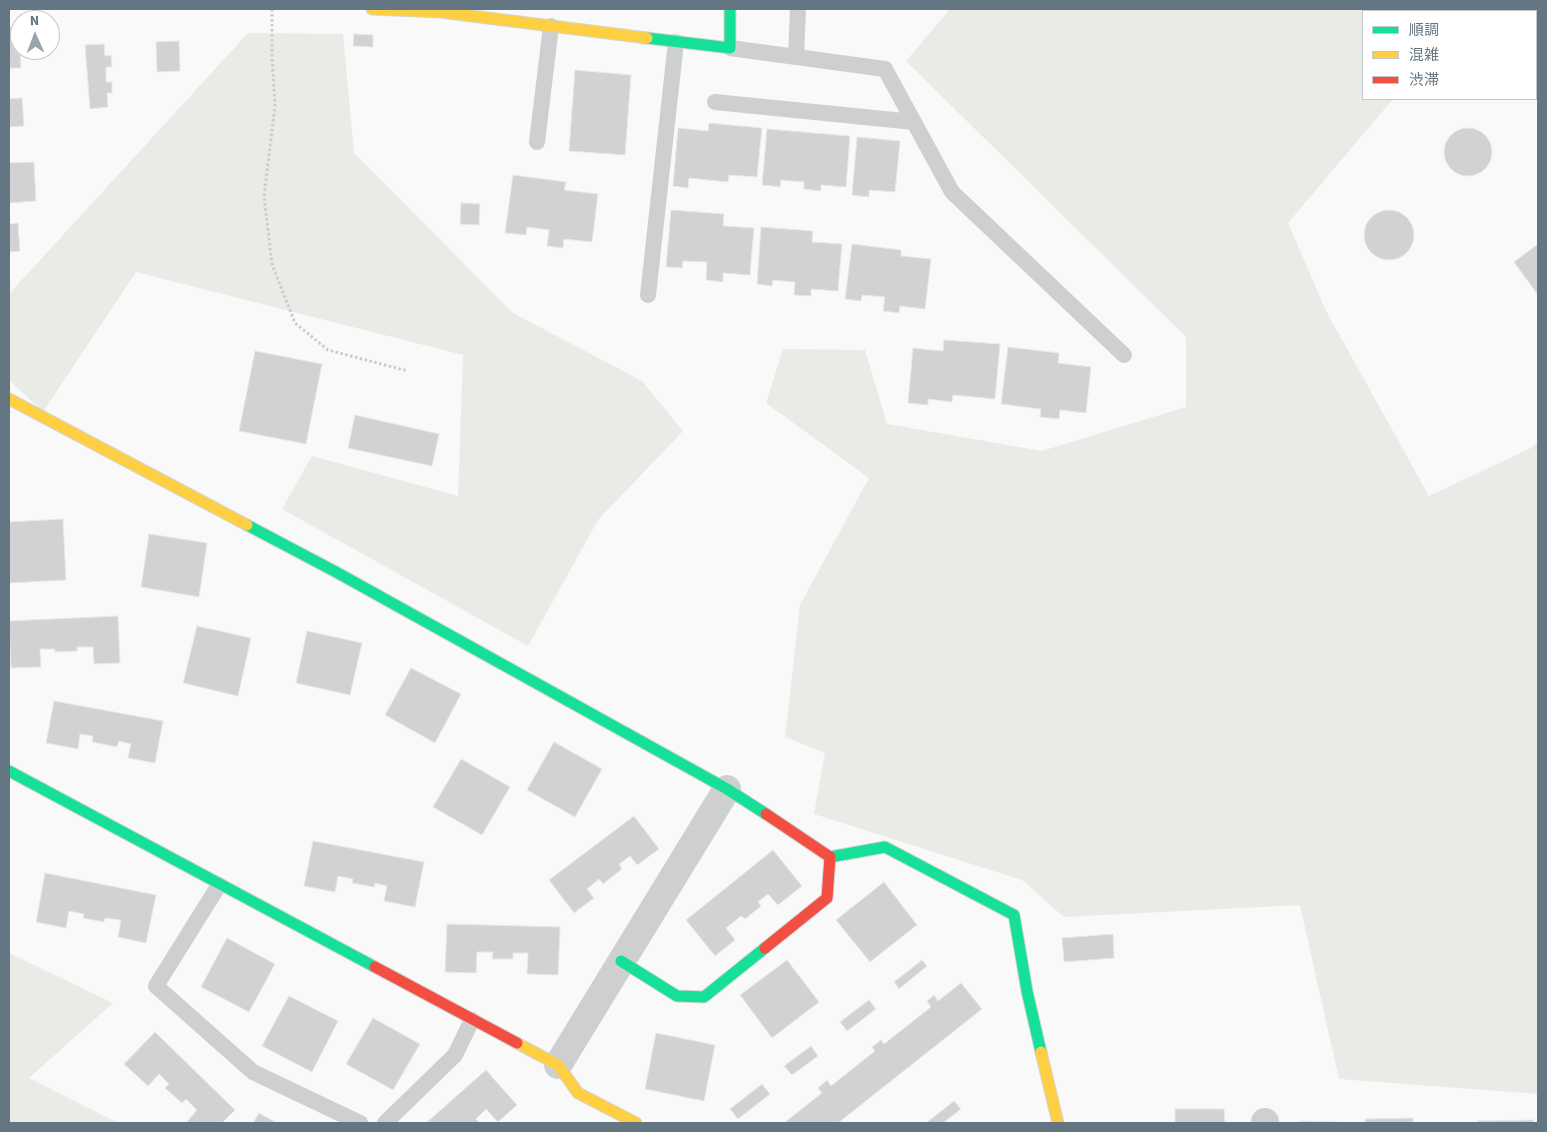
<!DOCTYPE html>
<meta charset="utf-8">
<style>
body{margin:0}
#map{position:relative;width:1547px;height:1132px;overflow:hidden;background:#f9f9f9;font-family:"Source Sans 3","Noto Sans JP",sans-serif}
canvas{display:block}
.frame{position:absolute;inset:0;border:10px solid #657683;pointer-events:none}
.legend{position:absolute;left:1362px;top:10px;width:175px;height:90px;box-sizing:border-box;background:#fff;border:1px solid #c1c8cd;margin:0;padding:6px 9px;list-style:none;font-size:15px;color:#657683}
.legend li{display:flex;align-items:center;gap:10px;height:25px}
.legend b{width:25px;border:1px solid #c1c8cd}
.north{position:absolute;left:10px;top:10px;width:50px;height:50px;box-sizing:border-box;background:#fff;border:1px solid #c1c8cd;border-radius:50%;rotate:358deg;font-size:14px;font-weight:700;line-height:20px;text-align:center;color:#657683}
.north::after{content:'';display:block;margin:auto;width:18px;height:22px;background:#99a4ac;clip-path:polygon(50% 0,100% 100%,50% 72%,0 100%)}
</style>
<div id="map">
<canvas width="1547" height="1132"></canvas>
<div class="frame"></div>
<ul class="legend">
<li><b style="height:6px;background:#16e098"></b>順調</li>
<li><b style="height:6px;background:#ffcf43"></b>混雑</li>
<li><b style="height:6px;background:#f24e42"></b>渋滞</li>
</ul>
<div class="north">N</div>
</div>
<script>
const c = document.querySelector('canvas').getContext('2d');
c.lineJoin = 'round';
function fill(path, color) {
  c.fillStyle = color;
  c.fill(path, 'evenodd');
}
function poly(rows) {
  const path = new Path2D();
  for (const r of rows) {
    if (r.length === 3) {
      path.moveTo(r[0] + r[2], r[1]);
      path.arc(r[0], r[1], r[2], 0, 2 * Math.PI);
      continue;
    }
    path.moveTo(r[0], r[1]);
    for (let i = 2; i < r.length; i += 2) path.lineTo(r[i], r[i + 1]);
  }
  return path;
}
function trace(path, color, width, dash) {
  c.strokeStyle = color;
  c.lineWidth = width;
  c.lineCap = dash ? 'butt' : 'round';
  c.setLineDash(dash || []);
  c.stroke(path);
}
const green = poly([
 [950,9,1469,9,1467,11,1363,11,1363,99,1393,99,1288,223,1326,311,1429,496,1531,448,1538,442,1538,1094,1339,1079,1300,905,1064,917,1022,880,814,814,825,753,785,737,800,605,869,478,766,403,783,349,865,350,887,424,1042,451,1186,407,1186,337,906,61],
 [248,33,343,34,354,153,513,313,642,381,683,431,598,520,528,646,282,509,312,456,458,496,463,355,136,272,43,412,9,380,9,294],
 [9,953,113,1003,29,1078,118,1123,9,1123]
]);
const building = poly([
 [9,27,19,27,21,68,9,68,9,27],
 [354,34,373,35,373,47,353,46,354,34],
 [179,41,180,71,157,72,156,42,179,41],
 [104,44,105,56,111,55,112,67,106,67,106,82,112,82,112,93,107,93,108,107,90,109,85,45,104,44],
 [575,70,631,75,625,155,569,151,575,70],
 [22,98,24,126,9,127,9,99,22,98],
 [709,123,762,128,757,177,729,175,728,182,689,178,688,188,673,186,678,128,708,131,709,123],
 [1468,152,24],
 [767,129,850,136,846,187,821,185,821,191,804,189,804,182,781,180,780,187,762,185,767,129],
 [857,137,900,141,895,192,869,190,869,197,852,195,857,137],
 [34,162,36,201,9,203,9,163,34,162],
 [513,175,566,182,564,190,598,194,592,242,564,239,563,248,547,246,549,230,527,227,526,235,505,233,513,175],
 [461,203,480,204,479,225,460,224,461,203],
 [1389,235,25],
 [671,210,724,214,723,226,754,228,750,275,723,273,723,282,706,280,707,262,683,261,682,268,666,267,671,210],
 [18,223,20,251,9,252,9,224,18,223],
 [761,227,813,231,812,242,842,244,838,291,811,289,811,296,794,295,795,282,773,280,772,286,757,284,761,227],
 [852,244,901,250,901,256,931,259,925,309,900,306,899,313,883,311,885,297,862,295,861,301,845,299,852,244],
 [1538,244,1538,295,1514,262,1538,244],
 [944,340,1000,344,995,399,953,395,952,402,928,399,928,405,908,403,913,348,943,351,944,340],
 [1008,347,1059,353,1058,363,1091,367,1086,413,1060,410,1059,419,1040,417,1041,409,1001,404,1008,347],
 [255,351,322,364,306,444,239,431,255,351],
 [355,415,439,434,432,466,348,448,355,415],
 [63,519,66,580,9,583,9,522,63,519],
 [149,534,207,543,199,597,141,587,149,534],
 [118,616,120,663,94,664,93,647,77,647,77,651,55,652,55,649,40,649,41,667,11,668,9,621,118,616],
 [197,626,251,638,238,696,183,683,197,626],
 [307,631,362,643,350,695,296,683,307,631],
 [411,668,461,694,435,743,385,715,411,668],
 [54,701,163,721,155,763,128,758,131,744,119,741,117,747,92,742,93,736,80,734,78,749,46,743,54,701],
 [554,742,602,769,575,817,527,790,554,742],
 [461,759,510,787,482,835,433,807,461,759],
 [634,816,659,849,637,865,630,856,619,864,622,869,603,884,599,879,587,889,594,898,574,913,549,880,634,816],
 [313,841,424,862,415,907,384,901,387,886,375,883,374,887,352,883,353,879,338,876,335,892,304,886,313,841],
 [773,850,802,886,778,905,768,894,758,902,761,906,745,919,741,916,726,928,735,940,715,956,686,920,773,850],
 [45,873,156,895,146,943,118,937,121,920,105,918,104,922,83,918,84,914,69,911,66,928,36,922,45,873],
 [884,882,917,925,870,962,836,920,884,882],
 [447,924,560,927,558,975,527,974,528,953,513,953,513,959,492,959,493,952,477,952,476,973,445,972,447,924],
 [1113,934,1114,958,1064,962,1062,938,1113,934],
 [227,938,275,964,249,1012,201,987,227,938],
 [787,960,819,1002,772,1038,740,995,787,960],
 [922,960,927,966,899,989,894,982,922,960],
 [961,983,982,1009,838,1123,784,1123,822,1093,818,1088,827,1080,831,1086,875,1051,872,1047,881,1040,884,1044,931,1007,927,1001,934,995,938,1001,961,983],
 [289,996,338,1021,312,1072,262,1046,289,996],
 [869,1000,876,1009,847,1031,840,1022,869,1000],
 [373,1018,420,1044,393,1090,346,1064,373,1018],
 [155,1032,235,1110,222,1123,186,1123,197,1110,186,1099,182,1103,165,1088,169,1084,159,1074,148,1086,124,1064,155,1032],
 [656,1033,715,1045,704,1101,645,1089,656,1033],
 [811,1046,818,1056,792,1075,784,1066,811,1046],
 [486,1070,517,1105,498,1122,486,1109,476,1119,479,1122,477,1123,426,1123,486,1070],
 [762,1084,770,1094,738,1119,730,1109,762,1084],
 [954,1101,961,1109,943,1123,926,1123,954,1101],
 [1175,1109,1224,1109,1225,1123,1175,1123,1175,1109],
 [259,1113,277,1123,253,1123,259,1113],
 [1413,1118,1413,1123,1365,1123,1365,1119,1413,1118],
 [1533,1120,1533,1123,1477,1123,1477,1121,1533,1120],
 [1300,1121,1340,1122,1340,1123,1300,1123,1300,1121]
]);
const path = poly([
 [272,9,272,56,275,106,264,196,272,264,295,323,328,350,408,371]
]);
const lane = poly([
 [730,48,885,69,952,192,1124,355],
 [796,57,798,9],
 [715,102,914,122],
 [537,142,551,26],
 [648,295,676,42],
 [219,885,156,986,253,1072,360,1123],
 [385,1123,455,1055,472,1020]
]);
const street = poly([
 [558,1065,727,789],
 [1265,1122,1265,1123]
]);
const fast = poly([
 [647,38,730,48,730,9],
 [247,525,336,572,727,789,766,814],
 [9,771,375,967],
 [830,857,885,847,1014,915,1027,991,1041,1052],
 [621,961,677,996,704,997,765,948]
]);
const slow = poly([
 [372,9,440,12,647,38],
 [9,399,247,525],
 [517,1043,558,1065,578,1093,636,1123],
 [1041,1052,1058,1123]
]);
const jam = poly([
 [765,948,827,898,830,857,766,814],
 [375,967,517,1043]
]);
fill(green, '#e8ebe6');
fill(building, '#d0d2d3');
trace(building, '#e8e8e8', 1);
trace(fast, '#d5d6d7', 13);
trace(slow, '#d5d6d7', 13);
trace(jam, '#d5d6d7', 13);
trace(path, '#cbcccd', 3, [2.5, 2.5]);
trace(lane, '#cecfd0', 16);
trace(street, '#cecfd0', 28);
trace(fast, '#16e098', 11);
trace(slow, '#ffcf43', 11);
trace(jam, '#f24e42', 11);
</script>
